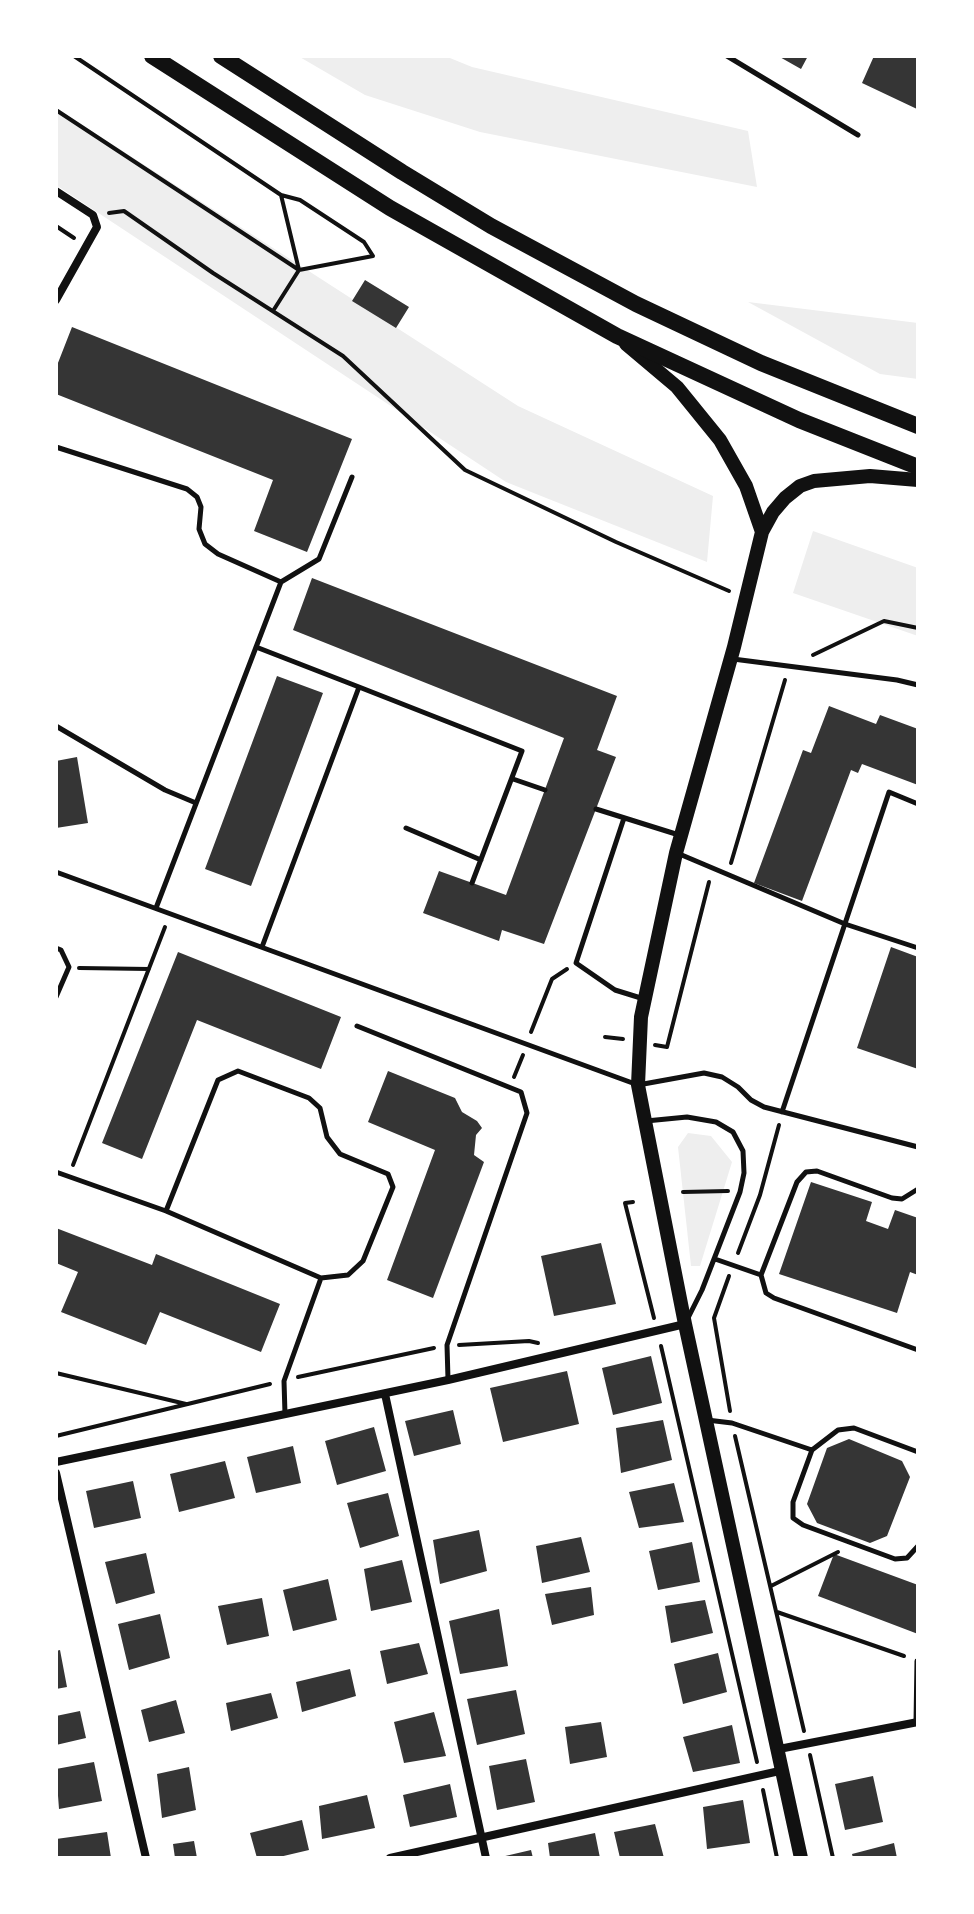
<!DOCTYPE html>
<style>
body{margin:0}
#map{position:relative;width:974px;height:1914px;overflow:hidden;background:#fff;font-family:Inter,sans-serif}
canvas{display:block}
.frame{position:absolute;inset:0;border:58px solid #fff;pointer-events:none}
</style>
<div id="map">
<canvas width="974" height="1914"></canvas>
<div class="frame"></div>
</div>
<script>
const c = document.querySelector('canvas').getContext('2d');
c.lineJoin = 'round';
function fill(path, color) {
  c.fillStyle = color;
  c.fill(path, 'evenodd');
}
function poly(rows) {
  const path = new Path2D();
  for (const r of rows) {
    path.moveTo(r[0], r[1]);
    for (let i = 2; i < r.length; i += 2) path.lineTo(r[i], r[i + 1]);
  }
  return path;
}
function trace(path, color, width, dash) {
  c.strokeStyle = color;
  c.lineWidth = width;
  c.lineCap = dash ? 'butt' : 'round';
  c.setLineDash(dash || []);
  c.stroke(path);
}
const green = poly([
 [298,56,445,56,472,67,748,131,757,187,480,132,365,95],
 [56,108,518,406,713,496,707,562,506,482,56,185],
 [748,302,918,323,918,379,880,374],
 [813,531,918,568,918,636,793,593],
 [688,1133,711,1136,732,1162,700,1266,691,1266,678,1147]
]);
const building = poly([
 [778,56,808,56,801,69],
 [874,56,918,56,917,109,862,83],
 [365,280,409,307,396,328,352,301],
 [72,327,352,439,307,552,254,531,273,480,56,394,56,368],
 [312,578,617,696,597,750,616,757,544,944,502,930,499,941,423,913,439,871,506,895,564,738,293,630],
 [277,676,323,693,251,886,205,869],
 [829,706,876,724,880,715,918,729,918,785,862,764,858,773,851,770,802,901,754,883,803,750,811,753],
 [77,757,88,823,56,828,56,761],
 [891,947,918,957,918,1009,916,1016,918,1017,918,1069,857,1048],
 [178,952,341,1017,321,1069,197,1020,142,1159,102,1143],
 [388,1071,455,1098,462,1112,477,1121,482,1128,476,1135,474,1155,484,1162,433,1298,387,1280,435,1150,368,1122],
 [811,1182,872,1202,866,1221,888,1229,895,1210,918,1218,918,1275,910,1272,897,1313,779,1274],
 [56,1228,152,1265,156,1254,280,1304,261,1352,160,1312,146,1345,61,1312,78,1272,56,1263],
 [601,1243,616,1304,554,1316,541,1256],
 [651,1356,662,1403,613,1415,602,1368],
 [567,1371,579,1424,503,1442,490,1388],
 [453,1410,461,1444,414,1456,405,1421],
 [663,1420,672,1460,621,1473,616,1428],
 [374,1427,386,1471,337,1485,325,1441],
 [849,1439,902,1461,910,1477,887,1536,870,1543,817,1523,807,1504,827,1448],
 [293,1446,301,1483,256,1493,247,1457],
 [225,1461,235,1498,179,1512,170,1474],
 [133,1481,141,1518,94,1528,86,1491],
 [674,1483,684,1522,639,1528,629,1492],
 [388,1493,399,1536,360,1548,347,1503],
 [479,1530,487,1571,440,1584,433,1540],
 [581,1537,590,1572,542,1583,536,1546],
 [692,1542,700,1582,658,1590,649,1551],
 [146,1553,155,1593,116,1604,105,1562],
 [834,1554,918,1585,918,1634,818,1596],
 [402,1560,412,1602,371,1611,364,1569],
 [328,1579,337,1620,293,1631,283,1590],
 [591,1587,594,1615,552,1625,545,1594],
 [262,1598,269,1636,227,1645,218,1606],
 [705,1600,713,1633,671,1643,665,1606],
 [499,1609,508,1666,460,1674,449,1621],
 [160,1614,170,1658,129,1670,118,1624],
 [419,1643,428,1674,387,1684,380,1651],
 [60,1650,67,1687,56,1689,56,1651],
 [718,1653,727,1692,683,1704,674,1664],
 [350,1669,356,1696,302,1712,296,1682],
 [516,1690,525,1734,477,1745,467,1699],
 [271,1693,278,1718,231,1731,226,1703],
 [176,1700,185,1733,149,1742,141,1710],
 [80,1711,86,1738,56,1745,56,1716],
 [434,1712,446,1756,404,1763,394,1722],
 [601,1722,607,1757,570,1764,565,1727],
 [732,1725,740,1763,693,1772,683,1737],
 [526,1759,535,1802,497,1810,489,1766],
 [94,1762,102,1801,59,1809,56,1769],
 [189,1767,196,1810,162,1818,157,1774],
 [873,1776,883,1822,845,1830,835,1784],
 [450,1784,457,1817,410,1827,403,1795],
 [367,1795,375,1828,322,1839,319,1806],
 [743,1800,750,1843,707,1849,703,1807],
 [302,1820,309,1850,275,1858,257,1858,250,1833],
 [655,1824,664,1858,620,1858,614,1832],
 [107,1832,111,1858,56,1858,56,1839],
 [595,1833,600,1858,550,1858,548,1843],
 [194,1841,197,1858,175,1858,173,1844],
 [894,1843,897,1858,853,1858,852,1854],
 [531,1850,533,1858,501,1858,501,1857]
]);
const path = poly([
 [74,56,281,195,299,270,273,311],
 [56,110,299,270,373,256,364,242,300,200,281,195],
 [109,213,124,211,213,273,343,356,465,470,616,542,729,591],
 [56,226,74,238],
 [813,655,884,621,918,628],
 [731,863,785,680],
 [79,968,149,969],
 [531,1032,552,979,567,969],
 [605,1037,623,1039],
 [655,1045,667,1047,709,882],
 [514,1077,523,1055],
 [73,1165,165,927],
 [683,1192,728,1191],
 [633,1202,625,1203,654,1318],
 [738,1253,760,1195,779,1125],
 [729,1276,714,1318,730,1411],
 [459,1345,529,1341,538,1343],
 [661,1346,757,1762],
 [56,1373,186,1404],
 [298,1377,434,1348],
 [56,1436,270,1384],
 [735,1436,804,1731],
 [771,1586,838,1552],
 [777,1612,904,1656],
 [810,1755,833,1858],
 [763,1790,777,1858]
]);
const service = poly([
 [727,56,858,135],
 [56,447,187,489,197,497,201,507,199,529,205,544,218,554,281,582],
 [256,647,359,687],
 [733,659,897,680,918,685],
 [56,726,165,790,196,803],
 [513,779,545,790],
 [596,809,679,835],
 [624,818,576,963,615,990,644,999],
 [406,828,481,860],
 [677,853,845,924,918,948],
 [56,872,638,1085,704,1073,722,1077,738,1087,751,1100,764,1107,918,1147],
 [156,908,281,582,319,559,352,477],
 [262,947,359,687,522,751,472,883],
 [56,948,61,950,69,967,56,997],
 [357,1026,521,1092,527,1113,447,1345,448,1379],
 [782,1112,889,792,918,804],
 [646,1121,687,1117,716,1122,733,1132,743,1151,744,1173,740,1192,702,1290,688,1318],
 [56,1172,166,1211,321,1278],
 [918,1189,902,1199,892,1198,817,1171,806,1172,797,1182,761,1275,766,1293,774,1298,918,1350],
 [166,1211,218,1080,238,1071,309,1098,320,1108,327,1137,340,1154,388,1174,393,1187,363,1261,348,1275,321,1278,284,1381,285,1414],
 [715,1259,761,1275],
 [707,1420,732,1423,812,1450],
 [918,1452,854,1428,838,1430,812,1450,793,1502,793,1518,803,1525,895,1559,907,1558,918,1546],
 [916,1722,917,1661]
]);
const minor = poly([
 [56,191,93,215,97,227,56,300],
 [385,1394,486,1858],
 [56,1462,448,1380,685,1324],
 [56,1473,146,1858],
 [779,1749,918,1722],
 [390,1858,784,1770]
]);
const tertiary = poly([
 [626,344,677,387,720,440,746,486,762,532],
 [801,1858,685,1324,645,1121,638,1085,641,1017,676,853,734,647,762,532,773,512,785,498,800,486,814,481,870,476,918,480]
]);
const primary = poly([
 [152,56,390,208,617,336,799,420,918,467],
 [221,56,402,172,491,226,636,304,761,363,918,426]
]);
fill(green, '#eee');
fill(building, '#353535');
trace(path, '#111', 4);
trace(service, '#111', 5);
trace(minor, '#111', 8);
trace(tertiary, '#111', 14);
trace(primary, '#111', 16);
</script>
